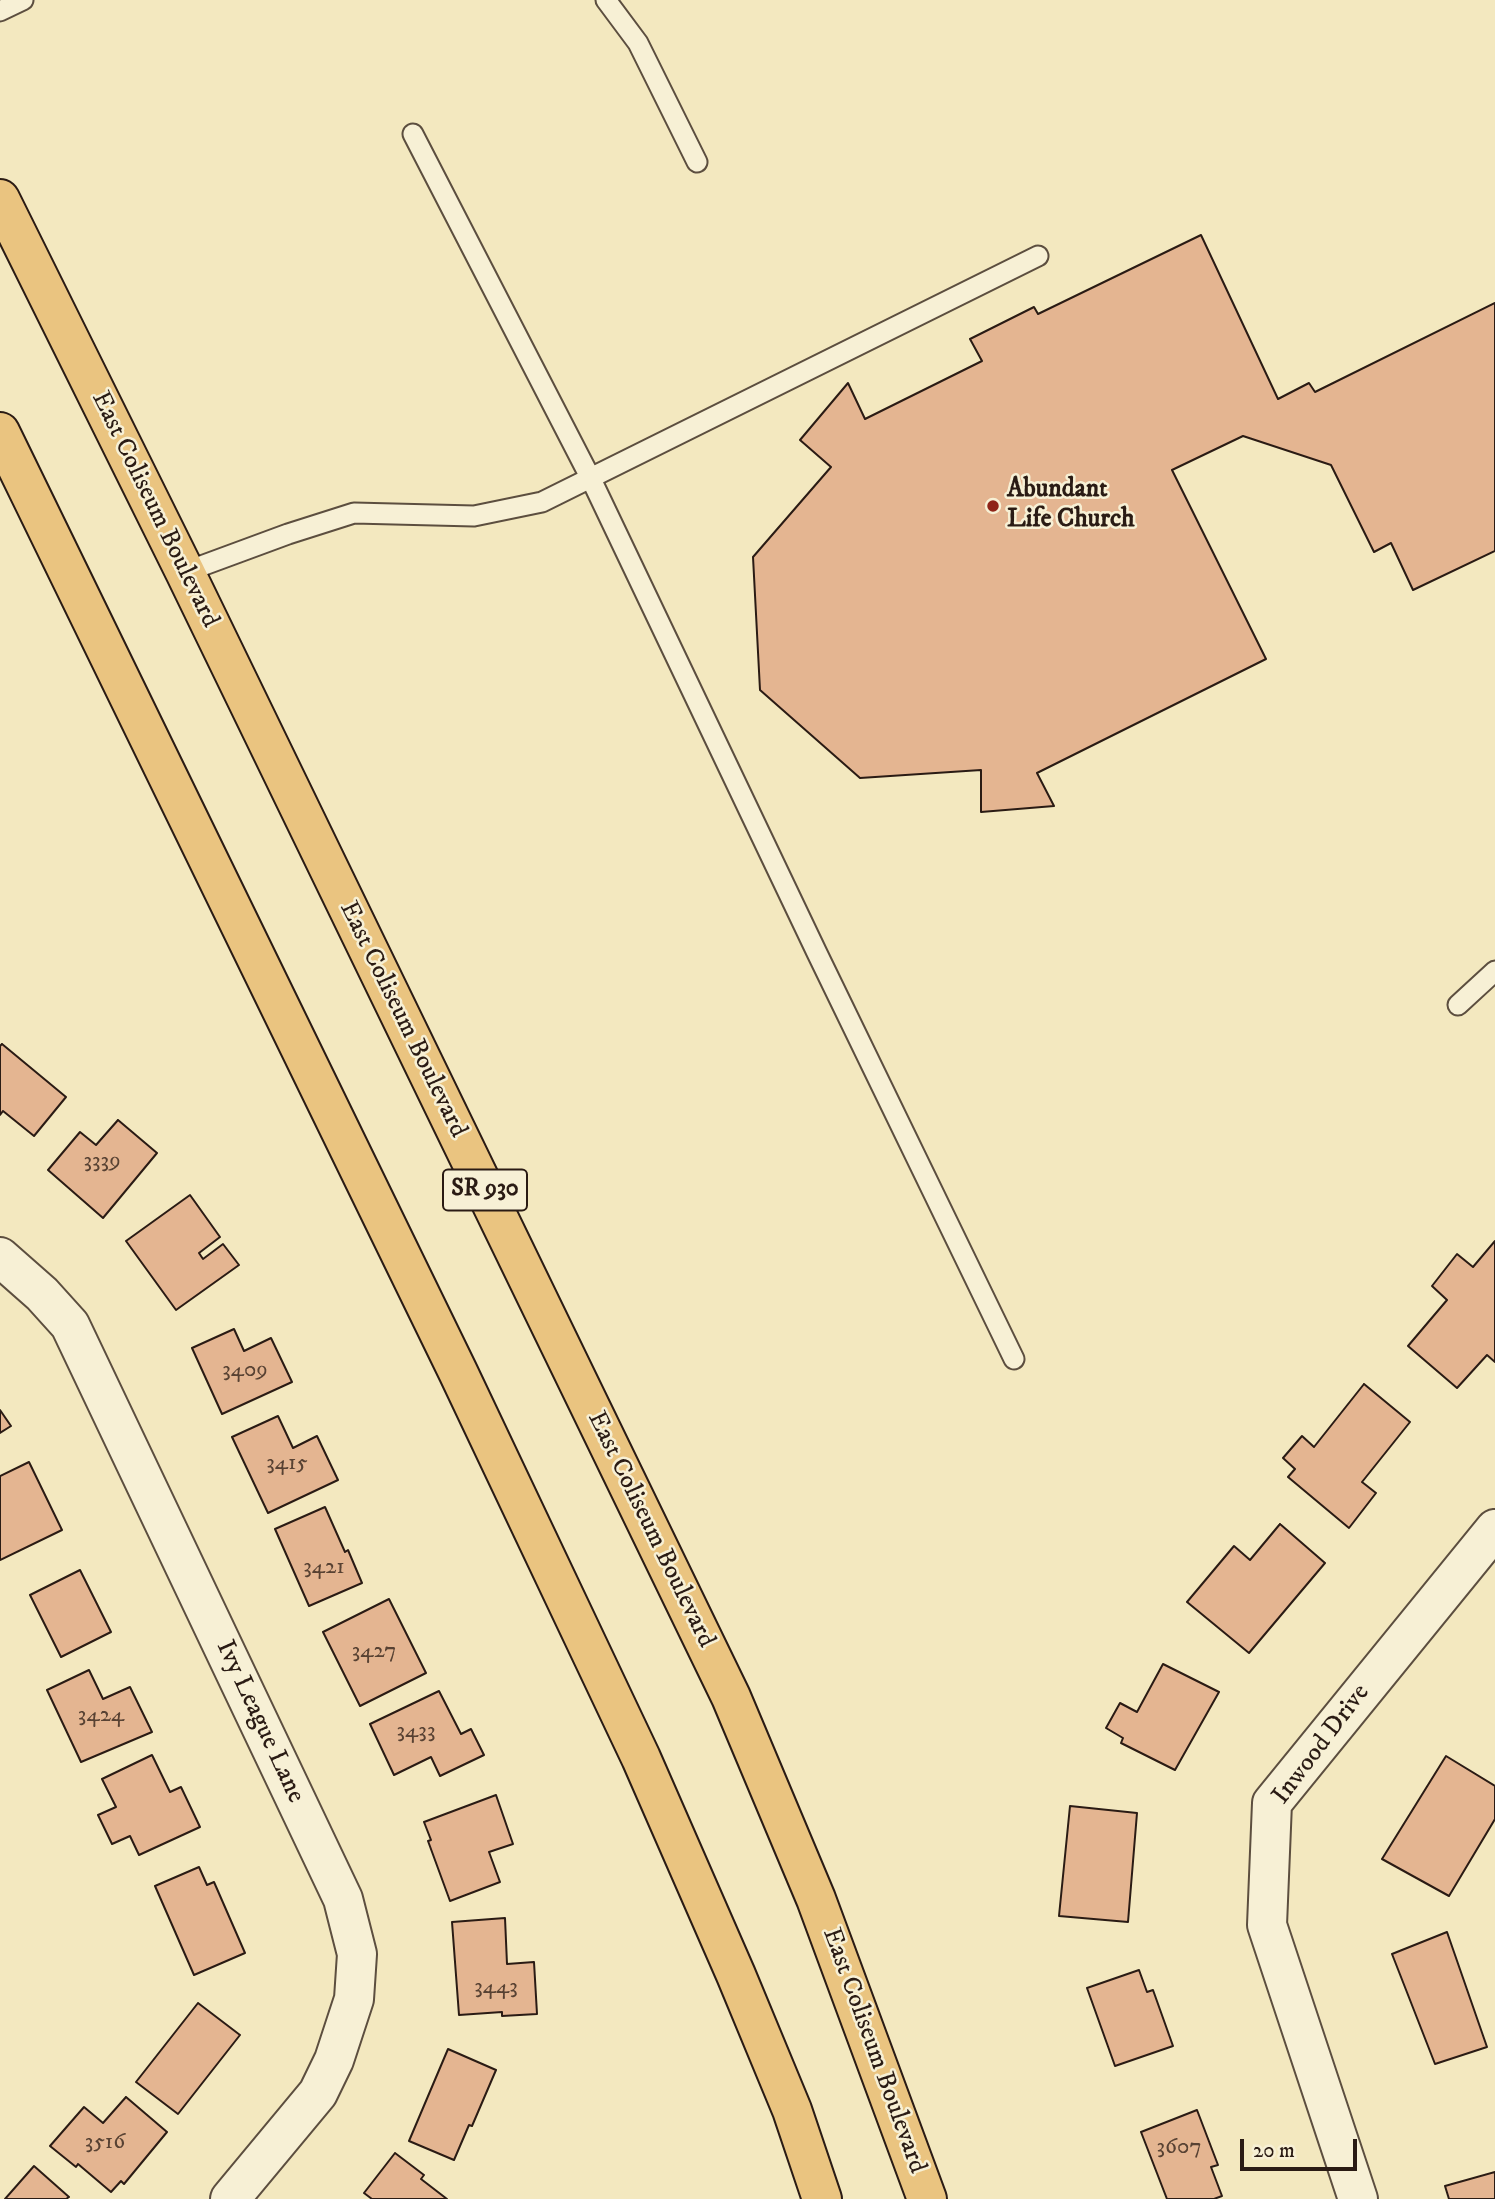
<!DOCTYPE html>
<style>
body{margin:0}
#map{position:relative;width:1495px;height:2199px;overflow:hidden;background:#f3e8bf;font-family:"IM FELL DW Pica",serif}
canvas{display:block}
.scale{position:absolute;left:1240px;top:2139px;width:117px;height:32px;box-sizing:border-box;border:4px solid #2a1b14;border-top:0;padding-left:9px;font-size:21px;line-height:24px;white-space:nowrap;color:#2a1b14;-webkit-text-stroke:5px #f7f0d5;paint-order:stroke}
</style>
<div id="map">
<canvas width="1495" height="2199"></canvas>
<div class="scale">20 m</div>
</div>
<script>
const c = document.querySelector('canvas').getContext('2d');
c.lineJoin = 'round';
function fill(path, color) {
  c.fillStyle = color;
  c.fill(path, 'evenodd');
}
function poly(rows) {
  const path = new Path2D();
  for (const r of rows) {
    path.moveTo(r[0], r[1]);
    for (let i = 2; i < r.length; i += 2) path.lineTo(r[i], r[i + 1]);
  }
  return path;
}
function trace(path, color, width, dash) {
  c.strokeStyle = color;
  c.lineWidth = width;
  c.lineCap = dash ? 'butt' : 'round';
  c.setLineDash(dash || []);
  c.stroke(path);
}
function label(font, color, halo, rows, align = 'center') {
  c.font = font + ' "IM FELL DW Pica",serif';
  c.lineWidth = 5;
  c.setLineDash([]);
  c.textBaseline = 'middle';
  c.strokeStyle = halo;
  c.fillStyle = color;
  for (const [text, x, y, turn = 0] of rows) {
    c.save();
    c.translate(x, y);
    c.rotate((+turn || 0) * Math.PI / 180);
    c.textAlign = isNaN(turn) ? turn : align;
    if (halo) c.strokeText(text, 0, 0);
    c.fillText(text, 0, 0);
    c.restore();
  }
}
const building = poly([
 [1201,235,1278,399,1309,383,1315,392,1495,303,1495,551,1413,590,1391,543,1374,552,1331,465,1243,436,1172,470,1266,659,1037,773,1054,806,981,812,981,770,860,778,760,690,753,557,831,467,800,440,848,383,865,419,982,361,970,339,1034,307,1038,314,1201,235],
 [2,1044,66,1097,34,1136,3,1111,0,1115,0,1046,2,1044],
 [118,1120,157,1153,103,1218,48,1170,80,1132,96,1145,118,1120],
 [190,1195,220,1237,199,1253,203,1259,223,1244,239,1265,176,1310,126,1241,190,1195],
 [1495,1241,1495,1362,1487,1355,1457,1388,1408,1346,1447,1300,1432,1286,1457,1254,1473,1267,1495,1241],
 [234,1329,244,1351,271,1338,292,1382,222,1414,192,1348,234,1329],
 [1364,1384,1410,1422,1362,1482,1376,1493,1349,1528,1288,1477,1295,1469,1283,1458,1302,1436,1314,1447,1364,1384],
 [0,1410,11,1426,0,1433,0,1410],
 [278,1416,293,1448,317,1436,338,1480,268,1513,232,1437,278,1416],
 [29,1462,62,1530,0,1560,0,1476,29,1462],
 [325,1507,345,1552,348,1550,362,1583,309,1606,275,1529,325,1507],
 [1280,1524,1325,1563,1249,1653,1187,1602,1234,1546,1250,1560,1280,1524],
 [80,1570,111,1632,61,1657,30,1595,80,1570],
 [389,1599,426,1673,360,1706,323,1632,389,1599],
 [1163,1664,1219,1692,1175,1770,1121,1743,1123,1738,1106,1728,1120,1703,1137,1712,1163,1664],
 [89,1670,103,1699,130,1687,152,1732,81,1762,47,1690,89,1670],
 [439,1691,461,1734,471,1729,484,1755,440,1776,431,1757,394,1775,370,1724,439,1691],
 [152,1755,170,1792,181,1787,200,1827,139,1855,130,1836,112,1844,98,1815,116,1807,102,1779,152,1755],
 [1446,1756,1495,1786,1495,1819,1449,1896,1382,1859,1446,1756],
 [496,1795,513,1844,489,1852,500,1882,450,1901,428,1841,431,1840,424,1822,496,1795],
 [1070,1806,1137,1813,1128,1922,1059,1916,1070,1806],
 [199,1867,207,1885,214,1882,245,1953,194,1975,155,1886,199,1867],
 [505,1918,507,1964,534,1962,537,2014,502,2016,502,2012,459,2015,452,1922,505,1918],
 [1447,1932,1487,2047,1435,2064,1392,1954,1447,1932],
 [1139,1970,1147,1992,1153,1990,1173,2046,1115,2066,1087,1988,1139,1970],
 [198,2003,240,2035,178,2114,136,2082,198,2003],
 [448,2049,496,2070,472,2126,469,2125,454,2160,409,2141,448,2049],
 [126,2097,167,2132,124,2184,121,2181,111,2192,78,2164,76,2167,50,2146,84,2107,103,2123,126,2097],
 [1197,2110,1218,2165,1211,2167,1222,2196,1214,2199,1167,2199,1141,2132,1197,2110],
 [395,2153,424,2175,421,2179,447,2199,372,2199,364,2193,395,2153],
 [34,2166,69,2197,66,2199,5,2199,34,2166],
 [1495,2172,1495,2199,1449,2199,1445,2186,1495,2172]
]);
const service = poly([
 [606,0,638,43,697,162],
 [0,11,23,0],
 [413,134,591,479,817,953,1014,1359],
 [185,572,288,534,354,513,474,516,542,502,1038,256],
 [1458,1005,1495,971]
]);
const minor = poly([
 [0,1257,42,1294,70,1325,343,1899,357,1954,354,1999,334,2060,318,2093,230,2199],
 [1358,2199,1267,1925,1272,1803,1495,1529]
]);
const trunk = poly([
 [0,199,185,572,731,1697,816,1899,927,2199],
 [0,432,458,1372,641,1758,736,1975,792,2110,822,2199]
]);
const markers = [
 [993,506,7,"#8f2418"]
];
const numberNames = [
 ["3339",102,1162],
 ["3409",245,1371],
 ["3415",287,1464],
 ["3421",324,1568],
 ["3427",374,1652],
 ["3424",101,1716],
 ["3433",416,1732],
 ["3443",496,1988],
 ["3516",105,2143],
 ["3607",1179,2148]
];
const shields = [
 [485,1190,84]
];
const shieldNames = [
 ["SR 930",485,1190]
];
const poiNames = [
 ["Abundant",1007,491],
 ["Life Church",1007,521]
];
const streetNames = [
 ["East Coliseum Boulevard",154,510,64],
 ["East Coliseum Boulevard",402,1020,64],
 ["East Coliseum Boulevard",650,1530,64],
 ["Ivy League Lane",259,1722,65],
 ["Inwood Drive",1322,1745,-53],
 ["East Coliseum Boulevard",873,2051,70]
];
fill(building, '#e4b591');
trace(building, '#2a1b14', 2);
trace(service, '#5c4e3f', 23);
trace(minor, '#5c4e3f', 42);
trace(trunk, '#2a1b14', 42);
trace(service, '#f7f0d5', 19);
trace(minor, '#f7f0d5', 38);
trace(trunk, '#eac480', 38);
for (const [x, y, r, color] of markers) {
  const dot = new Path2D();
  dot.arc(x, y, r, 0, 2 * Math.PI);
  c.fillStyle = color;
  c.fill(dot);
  trace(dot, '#f7f0d5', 2.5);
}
label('23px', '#584233', null, numberNames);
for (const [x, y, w] of shields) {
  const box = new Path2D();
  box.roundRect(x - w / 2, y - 20.5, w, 41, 5);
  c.fillStyle = '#f7f0d5';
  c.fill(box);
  trace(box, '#2a1b14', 2);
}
label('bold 24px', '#2a1b14', null, shieldNames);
label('bold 26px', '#2a1b14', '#f7f0d5', poiNames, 'left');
label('26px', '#2a1b14', '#f7f0d5', streetNames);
</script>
